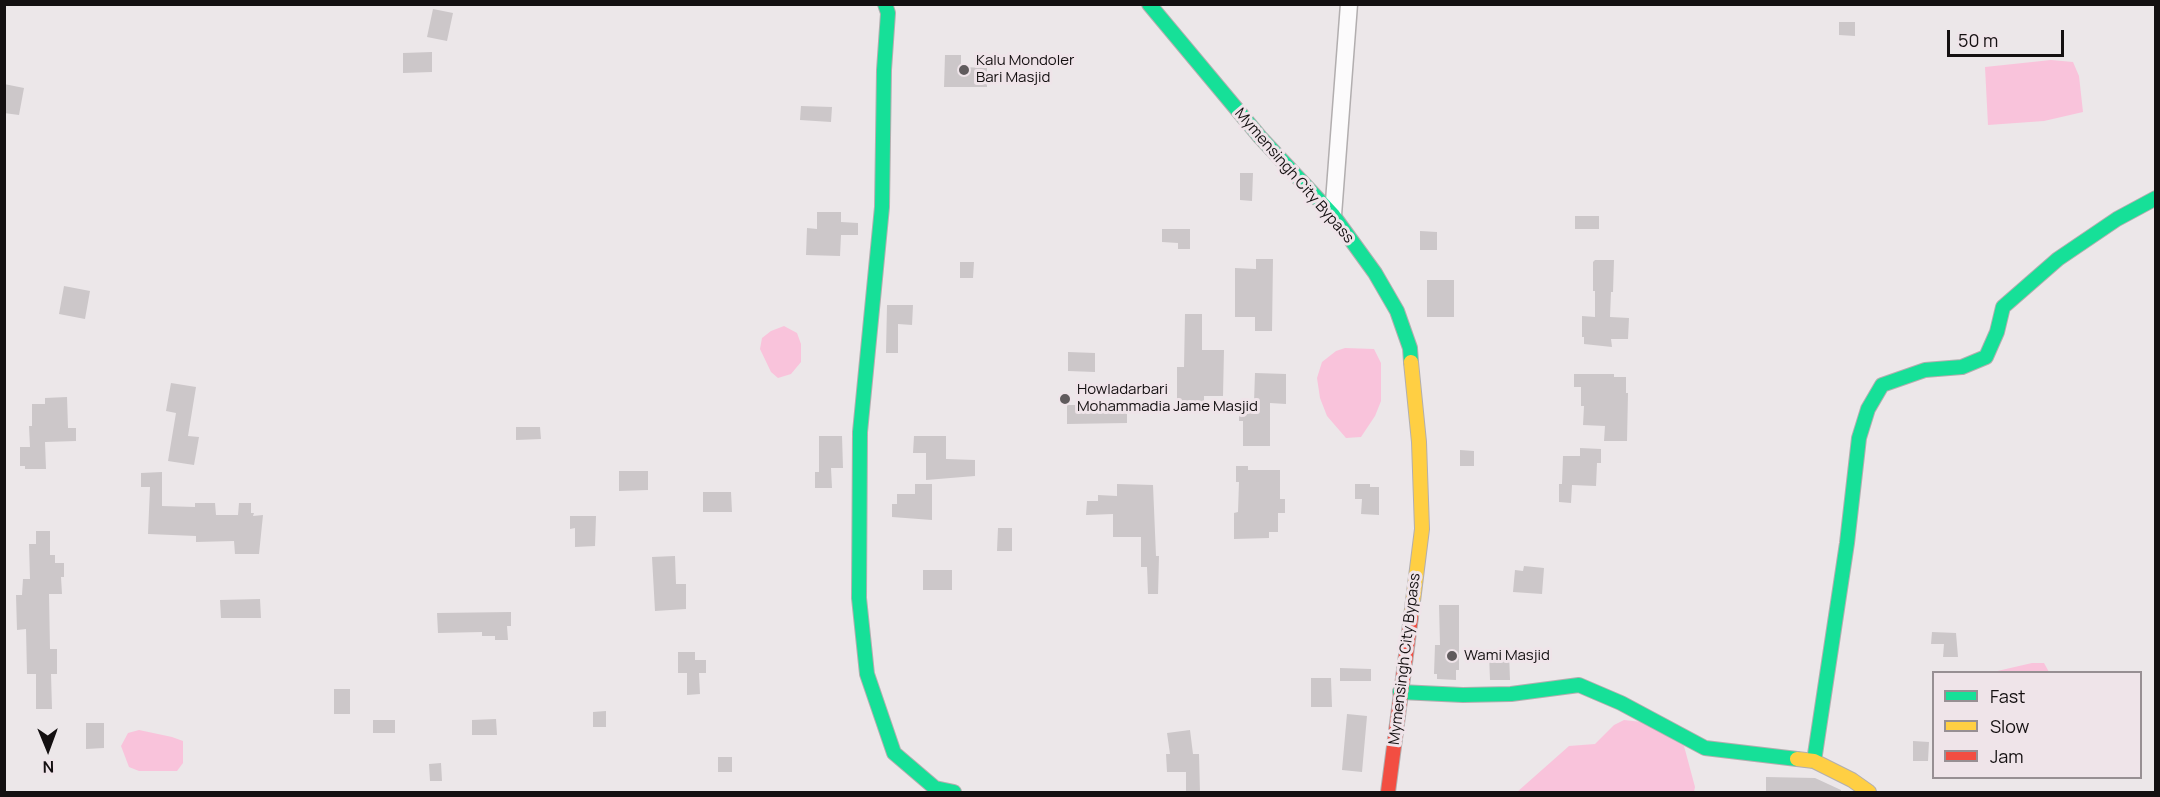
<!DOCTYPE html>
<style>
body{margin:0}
#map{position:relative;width:2160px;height:797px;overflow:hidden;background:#ece7e9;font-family:Manrope,sans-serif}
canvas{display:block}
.frame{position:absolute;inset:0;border:6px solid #141011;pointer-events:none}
.legend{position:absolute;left:1932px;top:671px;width:210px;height:108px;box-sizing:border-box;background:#efe4e9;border:2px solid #978f93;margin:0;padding:8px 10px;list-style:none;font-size:18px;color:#141011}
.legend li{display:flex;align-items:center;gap:12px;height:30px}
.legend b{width:30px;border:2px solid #978f93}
.north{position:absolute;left:18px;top:719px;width:60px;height:60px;-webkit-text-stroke:4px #efe4e9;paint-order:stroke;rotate:179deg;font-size:16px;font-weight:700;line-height:24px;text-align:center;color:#141011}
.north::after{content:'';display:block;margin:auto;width:21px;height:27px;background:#141011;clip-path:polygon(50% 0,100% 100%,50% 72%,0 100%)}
.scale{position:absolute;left:1947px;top:30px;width:117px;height:27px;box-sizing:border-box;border:3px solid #141011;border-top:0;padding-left:8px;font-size:18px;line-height:21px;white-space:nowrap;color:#141011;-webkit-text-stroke:4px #efe4e9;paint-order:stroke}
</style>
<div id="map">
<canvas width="2160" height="797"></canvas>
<div class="frame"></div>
<ul class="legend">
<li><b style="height:8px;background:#16e098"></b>Fast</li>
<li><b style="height:8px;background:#ffcf43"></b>Slow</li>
<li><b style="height:8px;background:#f24e42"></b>Jam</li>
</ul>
<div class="north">N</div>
<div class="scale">50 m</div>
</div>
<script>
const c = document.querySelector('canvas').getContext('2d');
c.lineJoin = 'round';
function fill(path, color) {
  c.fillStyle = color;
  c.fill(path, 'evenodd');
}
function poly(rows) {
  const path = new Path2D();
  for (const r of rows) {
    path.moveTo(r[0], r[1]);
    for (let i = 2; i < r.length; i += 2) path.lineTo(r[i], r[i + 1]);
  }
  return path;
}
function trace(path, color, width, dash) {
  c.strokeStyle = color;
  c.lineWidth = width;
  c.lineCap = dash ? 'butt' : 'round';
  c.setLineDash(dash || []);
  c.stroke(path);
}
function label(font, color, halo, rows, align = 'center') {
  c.font = font + ' Manrope,sans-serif';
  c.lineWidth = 6;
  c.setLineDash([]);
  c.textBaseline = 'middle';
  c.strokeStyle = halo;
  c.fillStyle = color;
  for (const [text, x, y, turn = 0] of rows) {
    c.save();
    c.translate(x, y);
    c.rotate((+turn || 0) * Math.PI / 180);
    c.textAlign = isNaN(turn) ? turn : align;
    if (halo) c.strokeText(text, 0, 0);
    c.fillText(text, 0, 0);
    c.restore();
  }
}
const water = poly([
 [2051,60,2073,62,2079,76,2083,112,2044,121,1988,125,1985,67],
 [784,326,797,333,801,344,801,362,791,374,778,378,771,372,760,349,762,338,771,331],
 [1345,348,1374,349,1381,363,1381,401,1375,416,1361,437,1346,438,1327,416,1320,398,1317,378,1322,362,1336,351],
 [2032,663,2044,663,2049,672,1993,672],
 [1624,720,1642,722,1684,746,1695,787,1694,792,1517,792,1569,746,1595,744,1614,725],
 [139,730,172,737,183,741,183,763,177,771,139,771,129,767,121,746,128,733]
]);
const building = poly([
 [433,9,453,13,447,41,427,37],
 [1839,22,1855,22,1855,36,1839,35],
 [432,52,432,72,403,73,403,53],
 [945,55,961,55,961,67,987,68,987,87,944,87],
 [4,84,24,88,19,115,4,113],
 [801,106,832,107,831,122,800,120],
 [1240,173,1253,173,1252,201,1240,200],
 [817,212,841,212,841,222,858,223,858,235,841,235,840,256,806,255,807,228,817,229],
 [1575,216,1599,216,1599,229,1575,229],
 [1162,229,1190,229,1190,249,1178,249,1178,243,1162,242],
 [1420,231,1437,232,1437,250,1420,250],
 [1256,259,1273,259,1272,331,1255,331,1255,317,1235,317,1235,268,1256,269],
 [1595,260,1614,260,1613,292,1611,292,1610,317,1629,318,1628,339,1611,339,1612,347,1584,344,1584,337,1582,337,1582,316,1595,317,1595,291,1593,291,1593,262],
 [960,262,974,262,973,278,960,278],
 [1427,280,1454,280,1454,317,1427,317],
 [64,286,90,291,85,319,59,314],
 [887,305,913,305,912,325,898,324,898,353,886,353],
 [1185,314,1202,314,1202,350,1224,350,1223,396,1204,396,1204,404,1177,404,1177,367,1184,367],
 [1068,352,1095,353,1095,372,1068,371],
 [1255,373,1286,374,1286,404,1270,403,1270,446,1243,446,1243,421,1239,421,1239,402,1254,402],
 [1574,374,1614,374,1614,377,1626,377,1626,393,1628,393,1627,441,1604,441,1605,426,1583,425,1584,406,1581,406,1581,387,1574,387],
 [171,383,196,387,188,436,199,437,194,465,168,461,176,413,166,411],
 [67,397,68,428,76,428,76,441,45,442,46,469,25,469,25,466,20,466,20,447,30,447,29,426,32,426,32,404,45,404,45,398],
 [1067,405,1127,405,1127,423,1067,424],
 [516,427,540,427,541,439,516,440],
 [819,436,842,436,843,468,831,468,832,488,815,488,815,472,819,472],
 [914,436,946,436,946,459,975,460,975,476,926,480,926,453,913,453],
 [1580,448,1601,449,1601,463,1597,463,1596,486,1572,485,1571,503,1559,502,1559,484,1562,484,1563,456,1580,456],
 [1460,450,1474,451,1474,466,1460,466],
 [1236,466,1248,466,1248,470,1280,470,1280,499,1285,499,1285,513,1278,513,1278,532,1269,532,1269,538,1234,539,1234,513,1238,512,1239,482,1236,482],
 [619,471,648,471,648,490,619,491],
 [162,472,162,506,195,507,195,503,215,503,216,515,238,515,239,503,251,503,251,513,254,513,253,516,263,515,259,554,235,554,234,541,196,542,196,536,148,534,150,487,141,487,141,473],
 [915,484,932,484,932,520,892,517,892,504,897,504,897,494,915,494],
 [1117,484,1153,485,1156,556,1159,556,1158,594,1148,594,1147,567,1141,567,1141,537,1113,537,1113,514,1086,515,1087,501,1098,501,1098,495,1117,496],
 [1355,484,1370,484,1370,487,1379,487,1379,515,1361,514,1362,499,1355,499],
 [703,492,731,492,732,512,703,512],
 [570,516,596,516,595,546,575,547,575,528,570,529],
 [998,528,1012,528,1012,551,997,551],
 [36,531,50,531,50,555,55,555,55,563,64,563,64,577,61,577,62,594,49,594,50,649,57,649,57,674,51,674,52,709,36,709,36,674,27,674,26,629,17,630,16,595,22,595,23,579,30,579,29,544,36,544],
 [675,556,676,584,686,584,686,609,655,611,652,557],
 [1524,566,1544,568,1542,594,1513,592,1515,570,1523,571],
 [923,570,952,570,952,590,923,590],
 [260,599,261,618,221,618,220,600],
 [1439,605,1459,605,1459,670,1456,670,1456,680,1437,679,1437,674,1434,674,1435,645,1440,645],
 [511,612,511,626,507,626,508,640,495,640,495,636,482,636,482,632,438,633,437,613],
 [1932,632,1956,633,1958,657,1943,657,1944,644,1931,644],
 [678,652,695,652,695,660,706,660,706,673,699,673,700,694,687,695,687,673,678,673],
 [1509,652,1510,680,1490,680,1489,653],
 [1340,668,1371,669,1371,681,1340,681],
 [1311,678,1331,678,1332,707,1311,707],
 [334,689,350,689,350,714,334,714],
 [606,711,606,727,593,727,593,712],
 [1347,714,1367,716,1362,772,1342,770],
 [496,719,497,735,472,735,472,720],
 [373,720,395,720,395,733,373,733],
 [86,723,104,723,104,748,86,749],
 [1190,730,1193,754,1199,754,1200,792,1186,792,1186,772,1167,772,1166,754,1170,754,1167,733],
 [1913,741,1929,742,1928,761,1913,761],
 [718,757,732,757,732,772,718,772],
 [441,763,442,781,430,781,429,764],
 [1766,777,1815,778,1841,790,1841,792,1766,792]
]);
const street = poly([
 [1333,215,1349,4]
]);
const fast = poly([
 [885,4,888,13,884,70,882,207,860,432,859,598,867,674,894,753,935,788,954,792],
 [1149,4,1260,137,1333,215,1375,273,1397,311,1410,348,1411,362],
 [1400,692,1463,695,1511,694,1579,685,1621,703,1705,748,1797,759],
 [1814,761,1847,543,1859,438,1868,409,1882,385,1925,370,1962,367,1986,357,1997,332,2003,307,2058,259,2117,219,2156,198]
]);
const slow = poly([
 [1411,617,1422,529,1419,442,1411,362],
 [1797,759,1814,761,1852,780,1869,792]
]);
const jam = poly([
 [1388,792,1411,617]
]);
const markers = [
 [964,70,6,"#605b5d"],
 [1065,399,6,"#605b5d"],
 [1452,656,6,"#605b5d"]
];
const poiNames = [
 ["Kalu Mondoler",976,61],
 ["Bari Masjid",976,78],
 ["Howladarbari",1077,390],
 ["Mohammadia Jame Masjid",1077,407],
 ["Wami Masjid",1464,656]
];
const streetNames = [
 ["Mymensingh City Bypass",1294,176,49],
 ["Mymensingh City Bypass",1405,659,-83]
];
fill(water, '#f9c3db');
fill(building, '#ccc7c9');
trace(street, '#b2aeaf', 19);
trace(fast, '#b2aeaf', 16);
trace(slow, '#b2aeaf', 16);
trace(jam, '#b2aeaf', 16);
trace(street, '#fcfbfc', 16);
trace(fast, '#16e098', 14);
trace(slow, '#ffcf43', 14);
trace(jam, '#f24e42', 14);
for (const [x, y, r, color] of markers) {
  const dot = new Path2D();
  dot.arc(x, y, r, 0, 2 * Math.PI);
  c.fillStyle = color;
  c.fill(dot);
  trace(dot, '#efe4e9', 2);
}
label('15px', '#141011', '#efe4e9', poiNames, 'left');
label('15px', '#141011', '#efe4e9', streetNames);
</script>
